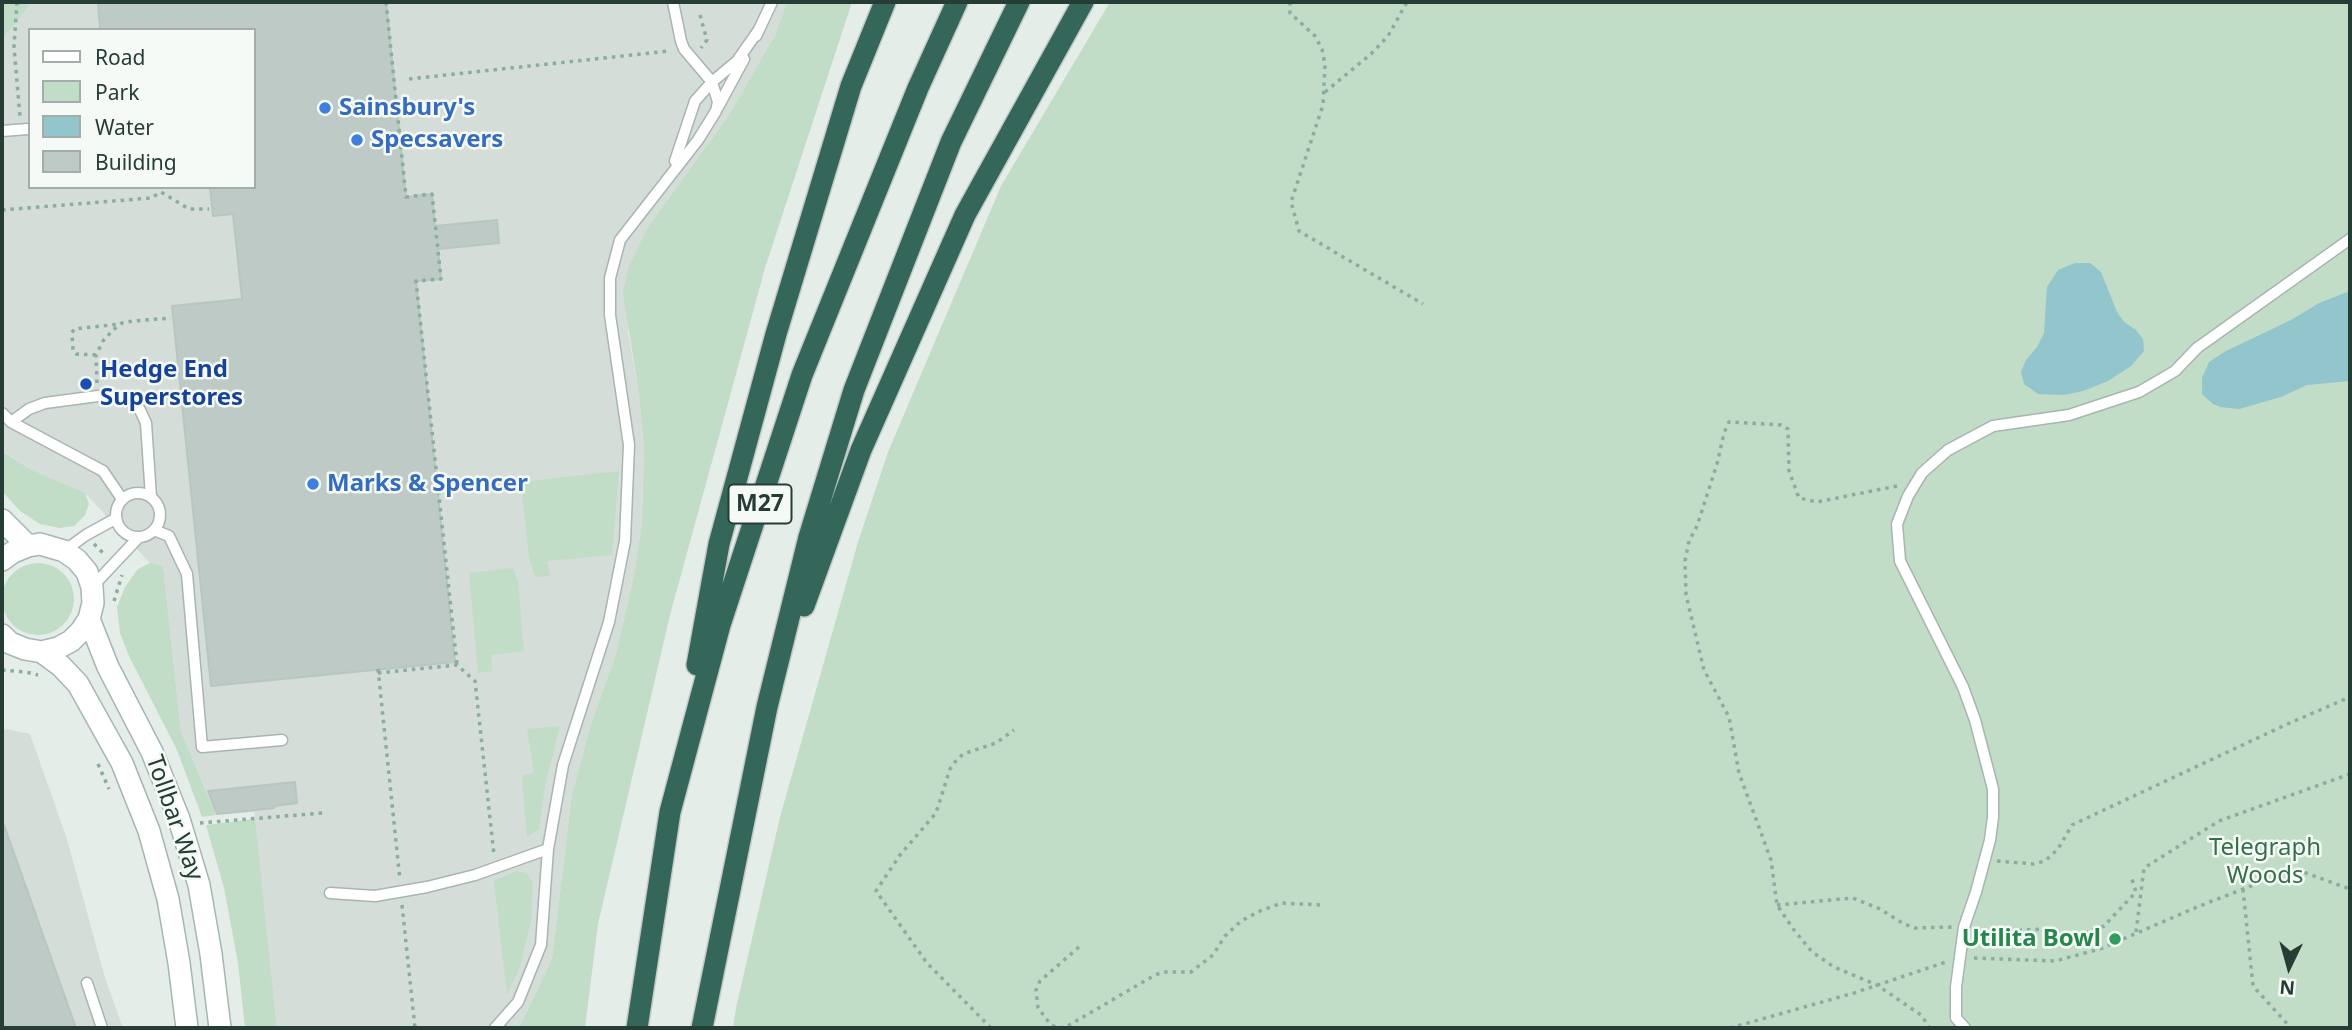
<!DOCTYPE html>
<style>
body{margin:0}
#map{position:relative;width:2352px;height:1030px;overflow:hidden;background:#e5ede9;font-family:"Noto Sans",sans-serif}
canvas{display:block}
.frame{position:absolute;inset:0;border:4px solid #263d36;pointer-events:none}
.legend{position:absolute;left:28px;top:28px;width:228px;height:161px;box-sizing:border-box;background:#f6faf7;border:2px solid #a3aeaa;margin:0;padding:9px 12px;list-style:none;font-size:21px;color:#263d36}
.legend li{display:flex;align-items:center;gap:14px;height:35px}
.legend b{width:35px;border:2px solid #a3aeaa}
.north{position:absolute;left:2254px;top:932px;width:70px;height:70px;-webkit-text-stroke:5px #f6faf7;paint-order:stroke;rotate:185deg;font-size:19px;font-weight:700;line-height:28px;text-align:center;color:#263d36}
.north::after{content:'';display:block;margin:auto;width:24px;height:32px;background:#263d36;clip-path:polygon(50% 0,100% 100%,50% 72%,0 100%)}
</style>
<div id="map">
<canvas width="2352" height="1030"></canvas>
<div class="frame"></div>
<ul class="legend">
<li><b style="height:9px;background:#fff"></b>Road</li>
<li><b style="height:19px;background:#c1dcc7"></b>Park</li>
<li><b style="height:19px;background:#93c5cc"></b>Water</li>
<li><b style="height:19px;background:#becac5"></b>Building</li>
</ul>
<div class="north">N</div>
</div>
<script>
const c = document.querySelector('canvas').getContext('2d');
c.lineJoin = 'round';
function fill(path, color) {
  c.fillStyle = color;
  c.fill(path, 'evenodd');
}
function poly(rows) {
  const path = new Path2D();
  for (const r of rows) {
    if (r.length === 3) {
      path.moveTo(r[0] + r[2], r[1]);
      path.arc(r[0], r[1], r[2], 0, 2 * Math.PI);
      continue;
    }
    path.moveTo(r[0], r[1]);
    for (let i = 2; i < r.length; i += 2) path.lineTo(r[i], r[i + 1]);
  }
  return path;
}
function trace(path, color, width, dash) {
  c.strokeStyle = color;
  c.lineWidth = width;
  c.lineCap = dash ? 'butt' : 'round';
  c.setLineDash(dash || []);
  c.stroke(path);
}
function label(font, color, halo, rows, align = 'center') {
  c.font = font + ' "Noto Sans",sans-serif';
  c.lineWidth = 5;
  c.setLineDash([]);
  c.textBaseline = 'middle';
  c.strokeStyle = halo;
  c.fillStyle = color;
  for (const [text, x, y, turn = 0] of rows) {
    c.save();
    c.translate(x, y);
    c.rotate((+turn || 0) * Math.PI / 180);
    c.textAlign = isNaN(turn) ? turn : align;
    if (halo) c.strokeText(text, 0, 0);
    c.fillText(text, 0, 0);
    c.restore();
  }
}
const built = poly([
 [32,2,787,2,775,35,729,115,648,227,628,332,639,394,644,448,642,523,633,580,616,654,591,724,572,794,552,959,522,1022,516,1028,277,1028,254,812,216,815,181,732,163,566,150,563,85,493,30,469,2,450,2,40],
 [30,30,254,30,254,187,30,187],
 [7,729,30,734,67,839,105,978,123,1028,2,1028,2,731]
]);
const green = poly([
 [2,2,32,2,2,40],
 [787,2,852,2,765,268,670,615,598,924,585,1028,516,1028,522,1022,552,959,572,794,591,724,616,654,633,580,642,523,644,448,639,394,623,293,629,266,648,227,729,115,775,35],
 [1110,2,2350,2,2350,1028,733,1028,736,1008,780,817,858,542,888,452,1001,186],
 [2,451,30,469,85,493,89,504,85,515,74,526,59,528,40,524,20,511,2,491],
 [619,471,612,555,547,561,550,576,535,577,529,557,521,482],
 [38,599,36],
 [150,563,163,566,181,732,216,815,202,817,177,750,129,656,120,633,117,607,125,587,138,569],
 [513,568,518,582,524,651,491,655,492,671,478,673,469,573],
 [560,726,545,786,539,829,527,837,522,776,534,773,527,729],
 [255,819,277,1028,245,1028,238,963,224,888,206,825],
 [516,871,526,873,533,882,531,921,520,967,507,994,494,881]
]);
const water = poly([
 [2075,263,2090,263,2101,272,2117,312,2124,322,2136,330,2143,339,2144,351,2131,366,2108,381,2083,391,2064,395,2038,394,2024,384,2021,372,2026,360,2037,347,2044,333,2047,287,2058,270],
 [2350,291,2350,381,2307,385,2281,397,2239,409,2220,407,2213,404,2202,394,2202,378,2209,362,2226,351,2291,320,2319,303]
]);
const building = poly([
 [98,2,386,2,406,197,432,194,435,226,497,220,499,243,438,249,441,279,416,281,455,662,211,686,172,306,242,299,233,214,213,216,210,187,254,187,254,30,100,30,98,2],
 [295,782,297,803,274,806,274,808,217,814,208,791,295,782],
 [2,825,4,825,76,1028,2,1028,2,825]
]);
const path = poly([
 [17,2,14,47,20,117],
 [386,2,406,197,432,194,441,279,416,281,457,665],
 [1290,2,1290,13,1315,36,1322,49,1325,65,1323,105,1291,202,1299,231,1423,304],
 [700,15,707,40,701,48],
 [409,79,669,51],
 [1325,92,1371,54,1388,36,1407,2],
 [2,210,151,198,161,192,189,209,209,209],
 [96,355,76,354,73,350,72,333,74,329,120,324],
 [97,383,96,355,103,341,113,330,122,323,133,321,171,318],
 [1897,486,1817,502,1799,498,1789,471,1788,429,1781,425,1729,422,1724,433,1717,464,1697,526,1689,541,1685,561,1686,595,1704,670,1729,717,1739,773,1771,860,1777,905,1794,930,1812,952,1834,967,1877,985,1921,1015,1930,1028],
 [94,544,106,556],
 [114,601,122,575],
 [378,669,400,880],
 [2,670,26,672,38,675],
 [378,673,457,665,475,681,494,855],
 [98,764,109,789],
 [200,823,323,813],
 [1997,861,2034,864,2045,861,2058,849,2072,825,2283,726,2350,697],
 [2243,889,2253,986,2291,1028],
 [402,905,415,1028],
 [1777,905,1853,898,1880,909,1904,924,1915,928,1953,927],
 [1976,932,2046,929,2065,936,2085,933,2104,926,2136,892,2131,876],
 [2136,932,2144,868,2219,821,2350,774],
 [1079,947,1040,981,1036,990,1038,1008,1051,1025,1058,1028,1066,1027,1155,975,1164,972,1191,972,1213,955,1225,936,1241,921,1260,911,1282,903,1322,905],
 [1974,958,2055,961,2100,949,2197,907,2295,869,2350,889],
 [991,1028,927,963,876,891,900,855,936,813,950,769,955,762,963,754,996,743,1014,730],
 [1730,1028,1854,993,1946,962]
]);
const lane = poly([
 [756,36,772,2],
 [718,107,744,59],
 [2,131,28,129],
 [675,161,695,101,712,82,737,61,758,31],
 [2,413,11,422,103,471,122,499],
 [11,422,29,409,45,403,98,396,116,397,128,400,139,408,146,423,151,497],
 [138,515,22],
 [154,530,169,536,187,574,202,747,282,740],
 [64,551,86,535,115,519],
 [92,587,139,537],
 [330,893,375,896,427,887,475,875,548,849],
 [87,983,102,1028],
 [495,1028,518,1002,541,945,548,849,563,765,609,622,625,541,629,445,610,315,610,278,620,240,698,140,716,111,718,102,712,82,684,49,681,41,673,2],
 [1965,1028,1956,1018,1956,987,1964,927,1976,892,1990,840,1993,817,1993,789,1975,720,1963,687,1900,561,1897,524,1908,496,1922,473,1948,450,1993,426,2069,415,2139,392,2175,371,2197,348,2350,239]
]);
const secondary = poly([
 [2,520,28,546],
 [2,560,13,552,28,546,40,544,64,551,77,560,87,572,92,587,93,603,89,619,81,631,71,641,58,648,42,652,25,649,10,643,2,635],
 [89,619,108,667,152,752,179,819,199,885,211,954,220,1028],
 [42,652,61,666,78,684,122,763,149,831,168,899,179,963,187,1028]
]);
const highway = poly([
 [804,606,861,450,965,215,1083,2],
 [697,665,719,544,776,334,851,86,885,2],
 [637,1028,670,812,720,625,802,375,918,88,957,2],
 [702,1028,767,707,809,537,854,390,951,142,1019,2]
]);
const markers = [
 [325,108,7,"#3f7fe0"],
 [357,140,7,"#3f7fe0"],
 [86,384,7,"#1a4fb4"],
 [313,484,7,"#3f7fe0"],
 [2115,939,7,"#2e9e5b"]
];
const shields = [
 [760,504,63]
];
const shieldNames = [
 ["M27",760,504]
];
const shopNames = [
 ["Sainsbury's",339,108],
 ["Specsavers",371,140],
 ["Marks & Spencer",327,484]
];
const transitNames = [
 ["Hedge End",100,370],
 ["Superstores",100,398]
];
const streetNames = [
 ["Tollbar Way",174,818,71]
];
const parkNames = [
 ["Telegraph",2265,848],
 ["Woods",2265,876]
];
const leisureNames = [
 ["Utilita Bowl",2101,939]
];
fill(built, '#d4ddd8');
fill(green, '#c1dcc7');
fill(water, '#93c5cc');
fill(building, '#becac5');
trace(building, '#b8c6c0', 2);
trace(lane, '#a8b5b0', 13);
trace(secondary, '#a5b7b0', 24);
trace(highway, '#c2c9c7', 24);
trace(path, '#89ada0', 3.5, [3.5, 5]);
trace(lane, '#fff', 10);
trace(secondary, '#fff', 21);
trace(highway, '#35665a', 21);
for (const [x, y, r, color] of markers) {
  const dot = new Path2D();
  dot.arc(x, y, r, 0, 2 * Math.PI);
  c.fillStyle = color;
  c.fill(dot);
  trace(dot, '#f6faf7', 2.5);
}
for (const [x, y, w] of shields) {
  const box = new Path2D();
  box.roundRect(x - w / 2, y - 19.5, w, 39, 5);
  c.fillStyle = '#f6faf7';
  c.fill(box);
  trace(box, '#263d36', 2);
}
label('bold 23px', '#263d36', null, shieldNames);
label('bold 24px', '#366cbe', '#f6faf7', shopNames, 'left');
label('bold 24px', '#164399', '#f6faf7', transitNames, 'left');
label('24px', '#263d36', '#f6faf7', streetNames);
label('24px', '#347049', '#f6faf7', parkNames);
label('bold 24px', '#27864d', '#f6faf7', leisureNames, 'right');
</script>
